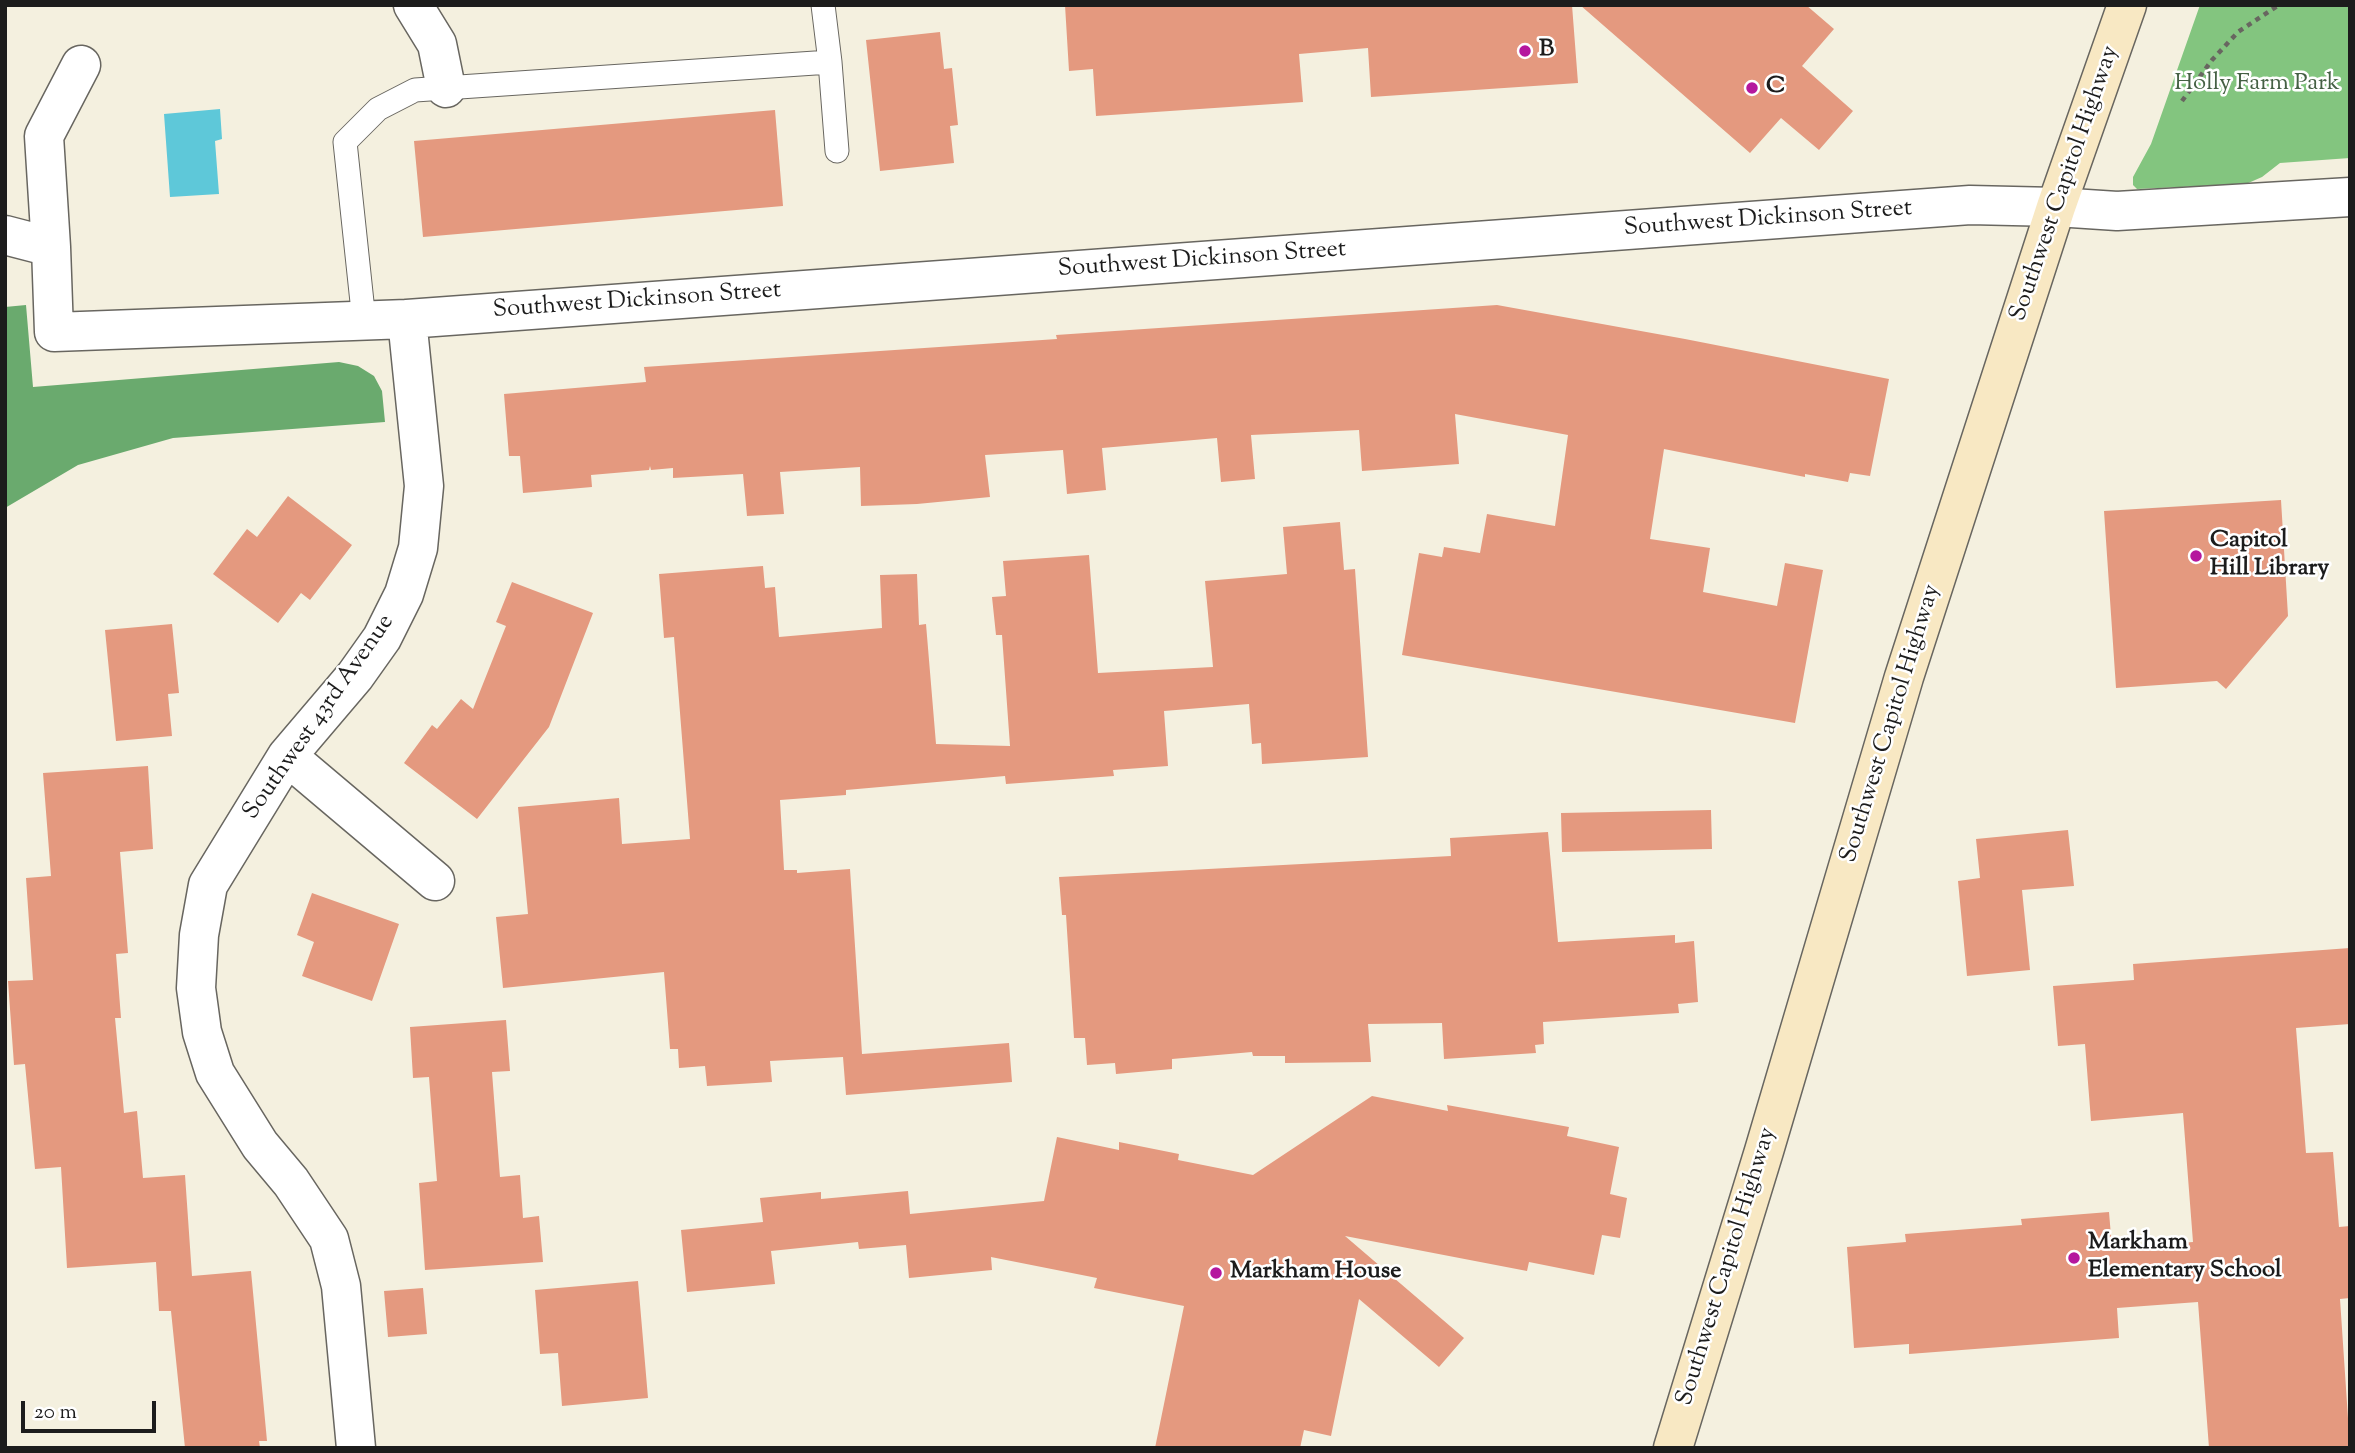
<!DOCTYPE html>
<style>
body{margin:0}
#map{position:relative;width:2355px;height:1453px;overflow:hidden;background:#f4f0df;font-family:"Sorts Mill Goudy",serif}
canvas{display:block}
.frame{position:absolute;inset:0;border:7px solid #1c1c1c;pointer-events:none}
.scale{position:absolute;left:21px;top:1401px;width:135px;height:32px;box-sizing:border-box;border:4px solid #1c1c1c;border-top:0;padding-left:9px;font-size:21px;line-height:24px;white-space:nowrap;color:#1c1c1c;-webkit-text-stroke:5px #fff;paint-order:stroke}
</style>
<div id="map">
<canvas width="2355" height="1453"></canvas>
<div class="frame"></div>
<div class="scale">20 m</div>
</div>
<script>
const c = document.querySelector('canvas').getContext('2d');
c.lineJoin = 'round';
function fill(path, color) {
  c.fillStyle = color;
  c.fill(path, 'evenodd');
}
function poly(rows) {
  const path = new Path2D();
  for (const r of rows) {
    path.moveTo(r[0], r[1]);
    for (let i = 2; i < r.length; i += 2) path.lineTo(r[i], r[i + 1]);
  }
  return path;
}
function trace(path, color, width, dash) {
  c.strokeStyle = color;
  c.lineWidth = width;
  c.lineCap = dash ? 'butt' : 'round';
  c.setLineDash(dash || []);
  c.stroke(path);
}
function label(font, color, halo, rows, align = 'center') {
  c.font = font + ' "Sorts Mill Goudy",serif';
  c.lineWidth = 5;
  c.setLineDash([]);
  c.textBaseline = 'middle';
  c.strokeStyle = halo;
  c.fillStyle = color;
  for (const [text, x, y, turn = 0] of rows) {
    c.save();
    c.translate(x, y);
    c.rotate((+turn || 0) * Math.PI / 180);
    c.textAlign = isNaN(turn) ? turn : align;
    if (halo) c.strokeText(text, 0, 0);
    c.fillText(text, 0, 0);
    c.restore();
  }
}
const green = poly([
 [2200,5,2350,5,2350,158,2280,163,2262,177,2246,184,2137,189,2133,185,2133,177,2151,144]
]);
const forest = poly([
 [26,305,33,387,339,362,358,366,374,376,382,391,385,422,173,438,78,465,5,508,5,307]
]);
const water = poly([
 [220,109,222,139,215,141,219,194,170,197,164,114]
]);
const building = poly([
 [1065,5,1572,5,1578,83,1371,97,1368,48,1299,54,1303,102,1096,116,1093,69,1069,71],
 [1580,5,1806,5,1834,29,1802,66,1853,111,1819,150,1781,118,1750,153],
 [940,32,944,69,952,68,958,125,950,126,954,163,880,171,866,40],
 [775,110,783,206,423,237,414,141],
 [1497,305,1685,339,1889,379,1870,476,1850,473,1848,482,1805,474,1805,477,1664,449,1650,539,1710,548,1703,592,1777,606,1785,563,1823,570,1795,723,1402,655,1419,553,1442,557,1444,547,1480,553,1487,514,1555,526,1568,435,1455,414,1459,464,1362,471,1359,430,1251,435,1255,479,1221,482,1217,438,1102,448,1106,490,1067,494,1063,450,985,455,990,497,917,504,861,506,860,467,780,472,784,514,747,516,743,474,673,478,673,468,651,470,650,466,649,470,591,475,592,487,523,493,520,456,509,456,504,394,646,382,644,367,1057,339,1056,335],
 [288,496,352,545,310,600,301,593,278,623,213,574,247,529,257,537],
 [2281,500,2288,616,2226,689,2217,681,2116,688,2104,511],
 [1340,522,1344,570,1355,569,1368,757,1262,764,1261,743,1252,744,1249,704,1164,711,1168,766,1113,770,1114,776,1006,784,1005,776,846,790,846,795,780,800,784,870,797,870,797,873,850,869,862,1054,1009,1043,1012,1082,846,1095,843,1057,770,1061,772,1082,707,1086,705,1066,679,1068,678,1049,670,1049,664,972,503,988,496,917,528,914,518,807,619,798,622,844,690,839,674,637,664,638,659,574,763,566,765,588,775,587,779,637,882,628,880,575,917,574,919,625,926,624,936,744,1010,746,1002,635,996,635,992,597,1006,596,1003,561,1089,555,1098,673,1213,667,1205,581,1287,574,1283,527],
 [512,582,593,613,549,727,477,819,404,763,432,725,437,729,461,699,473,709,506,626,496,622],
 [172,624,179,693,168,694,172,736,116,741,105,630],
 [148,766,153,849,120,852,128,953,116,954,121,1018,115,1018,124,1113,137,1111,143,1178,185,1175,192,1276,251,1271,267,1441,259,1441,260,1448,185,1448,171,1311,159,1311,156,1262,67,1268,61,1167,35,1169,25,1064,14,1065,8,981,33,980,26,878,51,876,43,773],
 [1711,810,1712,849,1562,852,1561,813],
 [2068,830,2074,886,2022,890,2030,970,1967,976,1958,881,1980,878,1976,839],
 [1548,832,1558,942,1675,935,1675,943,1694,941,1698,1002,1678,1004,1679,1013,1543,1022,1544,1044,1535,1045,1536,1053,1444,1059,1442,1023,1368,1024,1371,1062,1285,1063,1285,1056,1253,1056,1252,1052,1172,1059,1172,1069,1116,1074,1115,1063,1087,1065,1085,1038,1074,1038,1066,915,1062,915,1059,877,1451,856,1450,838],
 [312,893,399,924,372,1001,302,976,314,942,297,935],
 [2350,948,2350,1024,2296,1028,2306,1153,2333,1152,2339,1227,2350,1226,2350,1298,2340,1299,2350,1448,2209,1448,2198,1302,2117,1308,2119,1338,1909,1354,1909,1344,1854,1348,1847,1247,1906,1242,1905,1234,2022,1225,2021,1219,2109,1212,2112,1248,2193,1242,2183,1113,2091,1121,2085,1044,2058,1046,2053,986,2134,980,2133,964],
 [506,1020,510,1071,492,1072,500,1177,520,1175,523,1218,539,1216,543,1262,425,1270,419,1183,437,1181,429,1077,413,1078,410,1027],
 [1372,1096,1448,1111,1447,1105,1569,1127,1567,1136,1619,1147,1610,1194,1627,1198,1620,1238,1602,1235,1594,1275,1529,1262,1527,1271,1345,1236,1464,1338,1439,1367,1359,1299,1331,1436,1304,1430,1300,1448,1155,1448,1184,1306,1094,1288,1097,1278,991,1257,992,1270,909,1278,906,1245,859,1249,858,1242,771,1251,775,1284,687,1292,681,1230,763,1222,760,1198,821,1192,821,1199,908,1191,910,1214,1044,1201,1057,1137,1119,1150,1119,1142,1179,1154,1178,1160,1253,1175],
 [638,1281,648,1398,562,1406,558,1353,540,1354,535,1290],
 [423,1288,427,1334,388,1337,384,1291]
]);
const path = poly([
 [2182,101,2212,60,2238,32,2279,5]
]);
const service = poly([
 [823,5,830,62],
 [364,321,345,142,378,109,415,90,830,62,837,151]
]);
const minor = poly([
 [413,5,437,44,446,88],
 [5,235,51,247,54,332,407,319,1970,205,2056,207,2117,211,2350,197],
 [51,247,44,136,81,65],
 [287,756,435,881],
 [356,1448,341,1286,329,1239,291,1182,260,1145,215,1073,202,1032,196,988,199,935,208,885,287,756,355,676,382,638,404,594,418,548,424,486,407,319]
]);
const secondary = poly([
 [1673,1448,1764,1151,1904,677,2056,207,2127,5]
]);
const markers = [
 [1525,51,7,"#b5179e"],
 [1752,88,7,"#b5179e"],
 [2196,556,7,"#b5179e"],
 [2074,1258,7,"#b5179e"],
 [1216,1273,7,"#b5179e"]
];
const poiNames = [
 ["B",1539,51],
 ["C",1766,88],
 ["Capitol",2210,542],
 ["Hill Library",2210,570],
 ["Markham",2088,1244],
 ["Elementary School",2088,1272],
 ["Markham House",1230,1273]
];
const parkNames = [
 ["Holly Farm Park",2257,85]
];
const streetNames = [
 ["Southwest Capitol Highway",2066,184,-71],
 ["Southwest Dickinson Street",1768,220,-4],
 ["Southwest Dickinson Street",1202,261,-4],
 ["Southwest Dickinson Street",637,302,-4],
 ["Southwest 43rd Avenue",320,718,-55],
 ["Southwest Capitol Highway",1892,724,-73],
 ["Southwest Capitol Highway",1728,1267,-73]
];
fill(green, '#83c57f');
fill(forest, '#6aaa6e');
fill(water, '#5ec8d9');
fill(building, '#e4997f');
trace(service, '#686660', 25);
trace(minor, '#686660', 41);
trace(secondary, '#686660', 41);
trace(path, '#686660', 4.5, [5, 5]);
trace(service, '#fff', 23);
trace(minor, '#fff', 38);
trace(secondary, '#f8e8c3', 38);
for (const [x, y, r, color] of markers) {
  const dot = new Path2D();
  dot.arc(x, y, r, 0, 2 * Math.PI);
  c.fillStyle = color;
  c.fill(dot);
  trace(dot, '#fff', 2.5);
}
label('bold 24px', '#1c1c1c', '#fff', poiNames, 'left');
label('24px', '#456044', '#fff', parkNames);
label('24px', '#1c1c1c', '#fff', streetNames);
</script>
